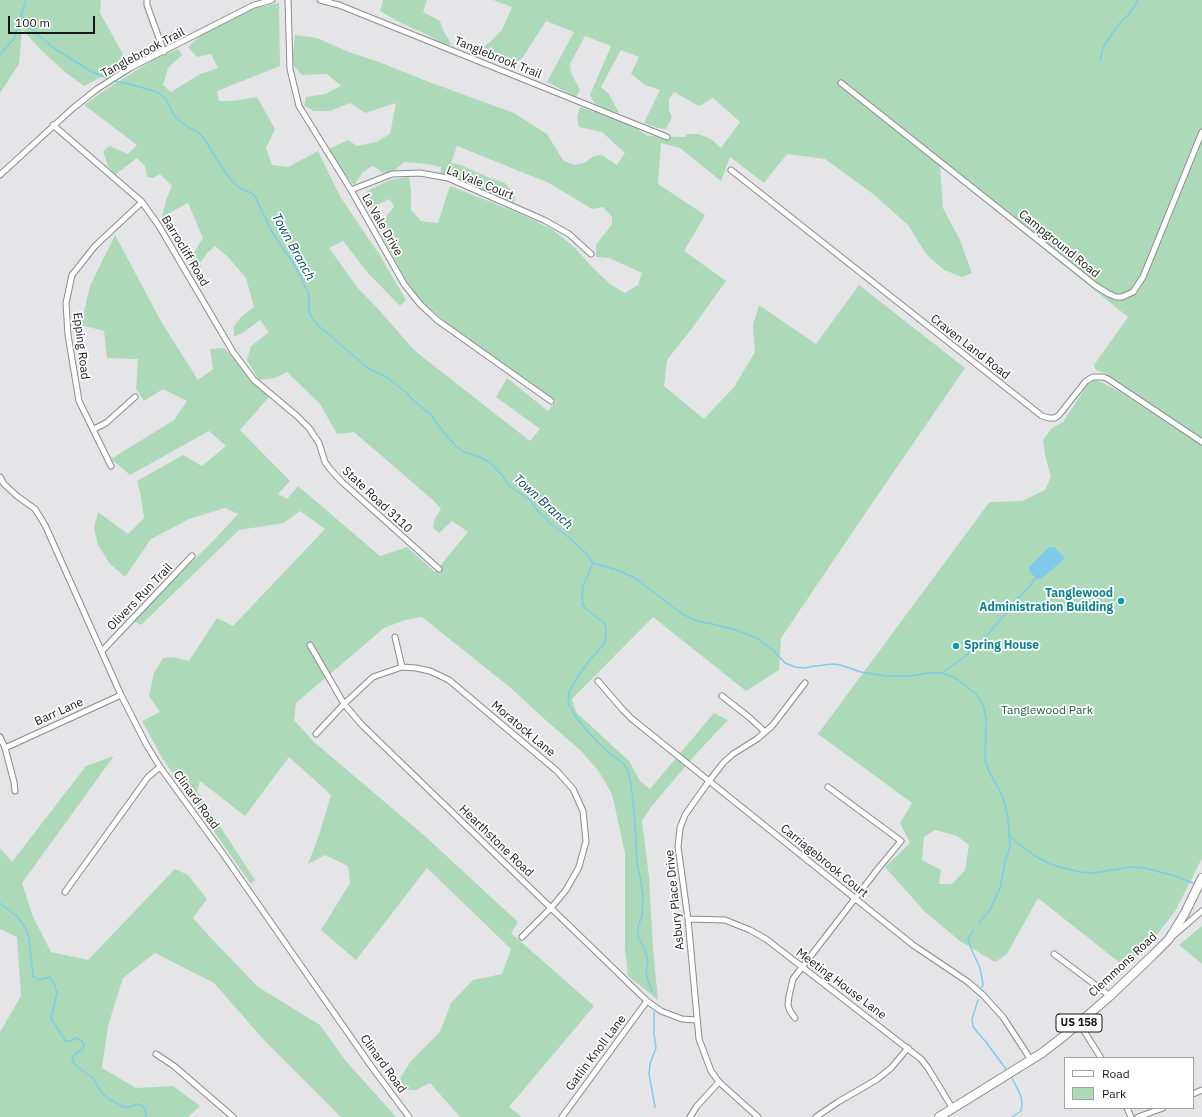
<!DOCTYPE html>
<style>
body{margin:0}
#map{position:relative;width:1202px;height:1117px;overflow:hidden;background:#e5e5e8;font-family:"IBM Plex Sans",sans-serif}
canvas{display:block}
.legend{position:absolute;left:1064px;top:1057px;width:130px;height:52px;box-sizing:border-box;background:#fff;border:1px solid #a2a2a3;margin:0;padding:5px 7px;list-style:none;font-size:12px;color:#171718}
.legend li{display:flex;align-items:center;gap:8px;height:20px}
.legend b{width:20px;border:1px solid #a2a2a3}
.scale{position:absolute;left:8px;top:16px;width:87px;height:18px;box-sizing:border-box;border:2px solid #171718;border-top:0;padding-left:5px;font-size:12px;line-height:14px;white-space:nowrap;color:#171718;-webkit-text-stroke:3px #fff;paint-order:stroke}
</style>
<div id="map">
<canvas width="1202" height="1117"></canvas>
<ul class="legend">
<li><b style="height:5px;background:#fff"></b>Road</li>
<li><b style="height:11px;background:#acdab8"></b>Park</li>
</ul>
<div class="scale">100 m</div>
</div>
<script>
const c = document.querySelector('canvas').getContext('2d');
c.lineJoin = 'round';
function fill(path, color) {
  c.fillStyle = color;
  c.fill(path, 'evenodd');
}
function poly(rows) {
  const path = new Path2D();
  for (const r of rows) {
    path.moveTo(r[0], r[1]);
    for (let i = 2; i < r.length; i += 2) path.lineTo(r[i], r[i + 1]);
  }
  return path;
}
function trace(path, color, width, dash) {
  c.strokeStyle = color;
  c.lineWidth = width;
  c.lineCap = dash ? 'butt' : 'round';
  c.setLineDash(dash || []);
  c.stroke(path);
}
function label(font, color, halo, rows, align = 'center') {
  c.font = font + ' "IBM Plex Sans",sans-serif';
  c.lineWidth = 3.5;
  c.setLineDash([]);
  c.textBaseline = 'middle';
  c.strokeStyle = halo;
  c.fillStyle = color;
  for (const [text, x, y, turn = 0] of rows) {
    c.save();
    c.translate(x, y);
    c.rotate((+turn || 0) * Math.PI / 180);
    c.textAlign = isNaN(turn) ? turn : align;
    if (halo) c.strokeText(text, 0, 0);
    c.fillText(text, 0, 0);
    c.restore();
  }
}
const green = poly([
 [0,0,101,0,100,13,128,63,84,86,65,72,39,48,22,29,19,64,0,93],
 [383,0,427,0,423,12,440,21,444,32,452,45,443,44,428,35,399,22,380,11],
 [493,0,1202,0,1202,440,1105,373,1096,370,1094,365,1128,317,940,166,943,208,960,240,972,273,962,277,944,270,926,254,908,225,873,194,825,159,787,154,764,183,730,157,721,181,680,148,661,143,658,184,705,215,684,251,726,281,693,327,667,360,664,386,704,419,734,387,755,352,753,325,759,305,816,344,859,285,965,368,873,502,781,638,779,670,746,691,653,617,572,699,576,712,629,761,640,781,650,789,714,713,728,720,695,755,651,807,642,821,649,877,653,948,658,1000,628,976,625,948,625,853,612,794,598,770,580,750,541,716,512,689,422,617,405,620,384,628,296,703,294,720,314,742,426,837,518,922,511,933,594,1006,509,1107,522,1117,460,1117,430,1083,416,1090,405,1090,400,1078,411,1061,440,1032,451,1003,473,980,502,974,511,949,427,868,356,960,321,930,350,883,348,866,325,855,308,864,319,835,331,795,289,757,245,816,200,781,197,791,255,880,251,884,162,758,142,721,160,712,149,696,154,673,163,658,173,657,189,661,217,618,233,626,325,529,300,511,284,523,239,530,141,625,133,621,215,539,238,514,225,508,189,519,151,539,125,577,110,564,98,545,94,528,98,512,128,534,144,518,140,492,137,481,183,455,202,466,226,446,209,431,130,475,111,459,174,420,187,401,163,389,144,401,136,389,138,359,107,358,104,331,81,325,90,286,115,235,162,323,198,380,213,369,210,349,224,348,269,397,240,430,290,481,278,494,287,499,298,486,380,556,407,547,435,572,468,532,452,521,439,533,433,528,435,518,441,509,434,501,354,432,337,434,320,404,287,372,275,378,259,380,247,360,251,346,269,332,260,320,244,332,234,337,234,326,241,317,254,307,246,278,228,257,215,246,208,252,200,263,202,275,198,278,190,271,190,259,203,238,188,203,162,217,166,200,172,186,160,174,153,178,147,177,145,166,137,158,115,175,108,166,103,151,110,146,128,154,137,145,84,105,108,88,155,59,178,49,182,55,168,68,163,85,171,92,200,74,218,68,211,54,197,57,188,47,200,36,255,8,279,3,280,66,217,91,219,101,232,101,257,97,275,129,266,148,272,165,288,167,318,151,341,198,381,257,406,300,400,306,368,273,343,241,329,248,357,287,379,310,415,351,530,441,540,429,496,397,507,378,548,411,556,401,451,327,422,301,407,282,383,238,380,227,387,215,394,207,390,199,368,209,364,203,367,191,390,180,409,177,411,189,411,210,421,221,438,223,450,186,521,214,553,230,574,247,593,268,610,284,625,293,638,285,642,273,609,258,596,257,596,245,612,224,612,217,603,207,592,209,549,183,457,146,451,163,461,165,490,178,505,183,515,195,514,203,441,175,441,167,427,164,404,162,394,171,383,173,373,166,363,172,354,185,340,169,329,149,348,140,357,146,376,142,390,134,396,103,365,113,350,103,330,111,314,111,304,106,306,97,325,94,341,86,327,74,302,75,292,64,295,35,317,38,349,52,379,62,429,82,514,113,547,134,563,160,574,165,584,163,594,156,602,155,617,165,625,153,602,132,579,127,577,117,580,107,628,123,648,136,685,137,687,134,698,134,711,139,721,148,740,122,713,98,699,106,674,92,669,99,669,110,672,117,666,129,657,128,644,123,660,90,645,85,631,74,639,57,621,50,601,87,609,94,619,113,606,109,594,103,590,95,611,46,585,36,570,64,571,73,580,90,576,97,547,82,574,32,546,21,523,57,514,64,493,58,482,48,490,42,502,30,512,7],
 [1094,380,1101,382,1117,390,1202,446,1202,858,1176,910,1148,946,1125,967,1038,898,1007,954,995,962,960,941,925,912,885,867,910,843,900,823,912,803,818,734,988,504,991,502,1022,501,1045,490,1051,477,1045,455,1043,440,1052,428,1063,422,1088,384],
 [935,830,957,836,969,845,965,870,952,884,939,884,941,870,922,860,924,837],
 [114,756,22,883,33,917,51,952,88,960,175,869,188,875,207,899,193,918,211,938,258,987,320,1025,345,1060,396,1117,341,1117,263,1039,214,983,155,953,123,978,108,1026,102,1068,136,1088,173,1086,200,1106,188,1117,0,1117,0,1032,21,996,17,937,0,929,0,848,12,862,86,766],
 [1202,926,1202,964,1179,945]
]);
const water = poly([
 [1049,547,1054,547,1064,557,1063,560,1042,578,1038,579,1035,577,1030,572,1029,567]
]);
const stream = poly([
 [21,14,28,26,36,32,37,34,54,48,92,72,109,79],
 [0,54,14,39,26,0],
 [1100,61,1103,48,1109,38,1120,23,1130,13,1138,0],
 [114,81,129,84,157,92,166,99,175,117,189,128,197,131,203,137,225,172,233,182,241,189,252,193,256,198,272,232,297,269,302,280,309,295,309,311,312,318,318,325,324,331,331,336,334,339,369,369,385,376,406,392,413,400,431,415,444,433,456,446,464,452,480,457,491,463,505,479,509,486,530,500,540,514,547,519,548,522,567,536,586,553,593,563,617,570,635,578,681,613,694,620,733,629,752,636,758,639,775,652,785,663,795,667,804,668,815,666,833,664,840,665,861,672,886,676,910,676,928,673,942,673,957,679,976,694,983,704,986,718,985,760,989,772,999,789,1005,804,1008,819,1010,847,1005,862,1000,888,990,910,979,923],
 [593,563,583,586,582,600,584,607,592,614,601,620,604,623,606,628,605,643,589,661,574,682,569,692,568,704,578,720,599,744,614,757,623,763,627,769,631,784,635,821,637,864,640,876,643,896,642,916,638,927,638,936,646,953,648,963,646,974,652,992],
 [942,673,971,652,985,638,1020,596,1029,587,1036,577],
 [1009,835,1019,844,1035,856,1050,864,1063,868,1081,872,1093,873,1132,867,1145,868,1172,875,1193,883],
 [0,903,3,906,18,917,27,931,29,938,33,976,39,980,49,977,54,983,57,993,51,1018,52,1020,62,1036,66,1041,71,1041,76,1038,82,1041,84,1046,83,1049,75,1054,72,1058,72,1060,76,1066,93,1078,101,1092,109,1099,124,1107,129,1107,138,1104,141,1105,145,1109,146,1117],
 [973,931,968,939,970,946,980,968,983,984,982,987],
 [978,1000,972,1019,973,1026,977,1032,986,1042,1006,1069],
 [654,1012,654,1034,656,1048,650,1064,649,1074,655,1107],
 [1012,1117,1021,1111,1022,1104,1021,1096,1012,1078]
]);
const minor = poly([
 [147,0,147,5,164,52],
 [288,0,290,69,299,106,351,190,404,284,420,304,437,320,551,401],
 [320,0,339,5,667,137],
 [841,83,1096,286,1109,294,1116,297,1122,297,1133,292,1143,277,1202,132],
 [53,125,142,202,159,226,233,352,254,380,297,416,309,428,319,443,325,462,330,469,342,482,439,569],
 [731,170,1042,416,1049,418,1055,418,1059,415,1086,381,1093,377,1103,377,1108,379,1202,442],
 [0,175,72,109,97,89,130,68,254,5,272,0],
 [351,190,392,174,420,173,448,178,544,220,569,234,591,254],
 [94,429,106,423,135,397],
 [111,466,79,401,68,335,66,303,72,275,95,246,142,202],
 [0,477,4,484,17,496,35,509,45,525,121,695,146,744,160,767,221,851,371,1066,409,1117],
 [395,637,402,667],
 [310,645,344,704,362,725,647,1001,661,1011,682,1019,696,1020],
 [102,651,192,556],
 [598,681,623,710,632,719,913,945,968,982,983,995,1003,1017,1031,1060],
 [722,696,750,718,765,732],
 [316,734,344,704,373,677,402,667,416,668,430,671,449,680,557,771,573,789,583,811,586,841,579,867,566,890,551,908,522,937],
 [0,737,5,748,14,782,15,791],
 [5,748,121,695],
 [65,892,148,777,160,767],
 [688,919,725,920,750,930,766,939,921,1059,928,1068,953,1109],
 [1174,935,1202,911],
 [1054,954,1110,996],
 [795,1018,790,1011,788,1005,789,996,793,979,877,870,901,841,828,787],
 [1079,1023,1101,1058],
 [156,1054,174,1066,233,1117],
 [1193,1094,1202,1090],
 [1127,1108,1131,1117],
 [562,1117,647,1001],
 [690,1117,697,1106,719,1082],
 [758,1117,719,1082,711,1071,699,1039,688,919,678,847,680,828,685,815,709,781,724,762,733,754,757,739,772,726,805,683],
 [816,1117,838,1102,876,1080,891,1068,908,1048],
 [1138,1117,1163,1108]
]);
const primary = poly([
 [939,1117,1042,1053,1064,1036,1110,996,1153,955,1169,939,1185,913,1202,878]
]);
const markers = [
 [1121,601,4,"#0f9aa8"],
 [956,646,4,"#0f9aa8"]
];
const shields = [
 [1079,1023,46]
];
const shieldNames = [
 ["US 158",1079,1023]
];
const streetNames = [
 ["Tanglebrook Trail",143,53,-28],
 ["Tanglebrook Trail",498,58,22],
 ["La Vale Court",480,183,22],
 ["La Vale Drive",382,225,60],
 ["Campground Road",1059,244,39],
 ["Barrocliff Road",185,251,59],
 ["Epping Road",81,346,83],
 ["Craven Land Road",970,347,38],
 ["State Road 3110",377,500,43],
 ["Olivers Run Trail",140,597,-46],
 ["Barr Lane",59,712,-24],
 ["Moratock Lane",523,729,40],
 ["Clinard Road",196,800,54],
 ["Hearthstone Road",496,841,44],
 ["Carriagebrook Court",824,861,39],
 ["Asbury Place Drive",675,900,-96],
 ["Clemmons Road",1123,965,-43],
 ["Meeting House Lane",841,984,37],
 ["Gatlin Knoll Lane",596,1053,-53],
 ["Clinard Road",383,1064,54]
];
const cultureNames = [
 ["Tanglewood",1113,594],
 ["Administration Building",1113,608],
 ["Spring House",964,646,"left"]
];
const parkNames = [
 ["Tanglewood Park",1047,711]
];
const waterNames = [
 ["Town Branch",293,247,61],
 ["Town Branch",543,502,42]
];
fill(green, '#acdab8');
fill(water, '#7ecbeb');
trace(stream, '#7ecbeb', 1.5);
trace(minor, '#8a8b8d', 7);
trace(primary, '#8a8b8d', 10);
trace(minor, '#fff', 5);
trace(primary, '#fff', 8);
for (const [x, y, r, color] of markers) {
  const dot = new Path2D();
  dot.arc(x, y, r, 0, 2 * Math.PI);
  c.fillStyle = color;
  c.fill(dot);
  trace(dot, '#fff', 1.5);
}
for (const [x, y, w] of shields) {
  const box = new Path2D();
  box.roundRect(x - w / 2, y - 9, w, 18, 3);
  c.fillStyle = '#fff';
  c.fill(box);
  trace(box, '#171718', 1);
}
label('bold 11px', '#171718', null, shieldNames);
label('12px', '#171718', '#fff', streetNames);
label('bold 12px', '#0d838f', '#fff', cultureNames, 'right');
label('12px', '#1d6037', '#fff', parkNames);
label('italic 13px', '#00475d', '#fff', waterNames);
</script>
